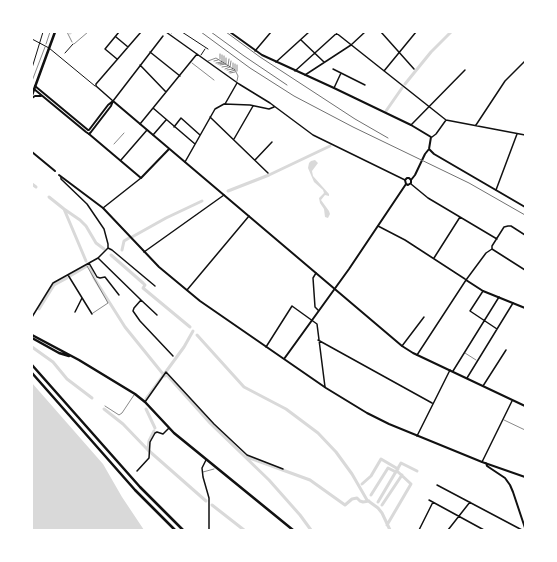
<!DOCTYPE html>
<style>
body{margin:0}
#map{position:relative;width:557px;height:562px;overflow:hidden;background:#fff;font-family:"Asap Condensed",sans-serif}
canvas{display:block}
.frame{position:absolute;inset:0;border:33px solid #fff;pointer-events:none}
</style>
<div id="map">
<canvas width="557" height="562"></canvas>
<div class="frame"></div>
</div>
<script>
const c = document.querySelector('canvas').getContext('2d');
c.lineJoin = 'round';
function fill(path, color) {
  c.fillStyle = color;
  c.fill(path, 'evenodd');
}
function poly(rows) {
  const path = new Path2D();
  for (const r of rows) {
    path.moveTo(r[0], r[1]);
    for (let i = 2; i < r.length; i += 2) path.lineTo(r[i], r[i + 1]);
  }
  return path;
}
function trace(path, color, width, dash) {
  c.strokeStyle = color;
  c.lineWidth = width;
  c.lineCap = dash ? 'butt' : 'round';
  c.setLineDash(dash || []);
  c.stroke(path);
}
const water = poly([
 [315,160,318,163,312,171,313,176,329,194,329,196,325,195,321,200,329,211,330,214,328,218,325,217,324,209,320,203,319,198,324,193,323,190,314,182,308,168,309,163,311,161],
 [32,383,103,464,122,497,144,530,32,530]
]);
const canal = poly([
 [70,33,71,32],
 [405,84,431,52,451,32],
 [386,111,402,88],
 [32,184,36,187],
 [228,191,269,175,330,146],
 [49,197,64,209,80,220,86,226,96,243,104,249],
 [64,209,86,261],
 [132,237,166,218,202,201],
 [122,250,124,241,129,238],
 [111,255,143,283,145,285,143,288,190,327],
 [89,265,94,278,125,327,163,374],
 [70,276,87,266],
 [39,309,54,285,67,278],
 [197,335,244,387,286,409,318,433,336,452,352,474,367,500,378,508,382,513,390,530],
 [32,347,53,362,67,379,92,398],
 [165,376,167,375,210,423,269,480,300,515,311,530],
 [146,399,184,347,193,331],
 [104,409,123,424,148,450,206,501],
 [146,409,155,428],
 [148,449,149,441,154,431],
 [247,457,310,480,345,505,352,499,357,498,360,501,363,502,369,501],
 [362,484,371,476,381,459,398,469],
 [371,495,388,468,396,472],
 [378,502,401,463,417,471],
 [212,505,244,530],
 [382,505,402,475],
 [387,525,411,484,397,471]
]);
const service = poly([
 [67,32,72,42],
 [46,44,50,32],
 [74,44,88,32],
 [220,59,220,54],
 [208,61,216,58,235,70,238,76,237,81],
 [214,61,218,60],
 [192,63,214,80],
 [216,63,222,62,222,55],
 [218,64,224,63,224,56],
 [220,65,226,64,226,58],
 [222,67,228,66,229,59],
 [225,69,230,67,231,61],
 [227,70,233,69,233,63],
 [237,71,237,65],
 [229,72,235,70,235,64],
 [230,73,235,72],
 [32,81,45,47],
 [114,144,124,133],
 [87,266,108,303,93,313],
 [465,353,476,360],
 [105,406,119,415,122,413,134,395],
 [504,420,525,430],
 [203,472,214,469]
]);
const pedestrian = poly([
 [182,32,208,49],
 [172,33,173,32],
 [32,35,33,32],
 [32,39,49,48,95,86],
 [65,53,73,44],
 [201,55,205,49],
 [32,68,43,32]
]);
const minor = poly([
 [141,32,96,84,96,86,113,101,163,36],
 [166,32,239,84,270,103,313,135,405,180],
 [335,32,446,120,525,135],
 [381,32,414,69],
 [116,37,128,47],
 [301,40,324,62],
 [255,51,271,32],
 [150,52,180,76],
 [117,59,105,49,119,32],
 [276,62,309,32],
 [140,65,166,92],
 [333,69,341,73,334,88],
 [295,71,338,32],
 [384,71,416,32],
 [341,73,365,85],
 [305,75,351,45,365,32],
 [225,104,237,83],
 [153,108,195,144],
 [210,117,268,173],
 [140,124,197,54],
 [411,125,465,70],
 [476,125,505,81,525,61],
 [174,127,181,118,200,135],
 [153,135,166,120],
 [432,137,436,134,446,120],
 [234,139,253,106],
 [121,160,147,130],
 [255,160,272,142],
 [185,162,215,109,224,104,250,105,269,109,274,107],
 [411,184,428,198,497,239],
 [496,190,517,134],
 [103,208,141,178],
 [378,226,405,240,465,279],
 [108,248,112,250,155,286],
 [492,249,525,270],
 [144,252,224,195],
 [98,258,141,300,134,308,133,311,140,321,173,356],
 [434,258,460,217],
 [89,263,97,277,100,278,105,277,119,295],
 [316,273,313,278,315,307,318,310],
 [68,275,92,314],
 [187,290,249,216],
 [483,291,470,311,497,329],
 [141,300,157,315],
 [75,312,82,298],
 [32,317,53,283,98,258,108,248,108,244,104,229,87,204,61,179,61,177],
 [318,340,432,403],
 [402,346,424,317],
 [266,347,292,306,317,324,325,387],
 [417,355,466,280,486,253,492,249,492,246,504,227,508,226,511,226,525,235],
 [453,371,499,297],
 [467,378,513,303],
 [483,386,506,350],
 [145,402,166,372,214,424,247,455,283,469],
 [417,436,450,370],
 [206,460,202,468,203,477,209,498,209,530],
 [482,462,512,401],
 [137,471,149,458,150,442,155,433,157,432,163,434,169,428],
 [437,485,522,530],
 [429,500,484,530],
 [419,530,433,502],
 [448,530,470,502]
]);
const tertiary = poly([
 [230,32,262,55,334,88,411,125,431,137,429,149,425,154,415,175,411,180,411,183,408,185,406,184],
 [32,98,35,96,41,96],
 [89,134,141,178,169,149],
 [429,149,434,154,525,207],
 [32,152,55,171],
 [59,175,103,208,159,267,200,301,326,388,367,413,389,424,482,462,525,477],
 [406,184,405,180,407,178,409,178,411,180],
 [466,280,483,291,525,308],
 [284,359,349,269,406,184],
 [486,463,487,466,505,478,510,485,513,492,525,528]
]);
const secondary = poly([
 [35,86,88,130],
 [34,89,86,132,89,134,91,132],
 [113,101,402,346,413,353,525,406],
 [89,130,108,105,113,101],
 [91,132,111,106,113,101]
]);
const primary = poly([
 [32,95,55,32],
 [32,335,79,360,135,394,145,402,174,433,293,530],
 [32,338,59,353,69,356]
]);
const motorway = poly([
 [32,365,140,487,183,530],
 [32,373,135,490,175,530]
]);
const rail = poly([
 [201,32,250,68,294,96,353,127,469,183,525,215],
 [211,32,244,56,287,85],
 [226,32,260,57,355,119,388,138]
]);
fill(water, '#d9d9d9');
trace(canal, '#d9d9d9', 3);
trace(service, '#111', 0.5);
trace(pedestrian, '#111', 1);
trace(minor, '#111', 1.5);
trace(tertiary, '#111', 2);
trace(secondary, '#111', 2);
trace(primary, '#111', 2.5);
trace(motorway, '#111', 2.5);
trace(rail, '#707070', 1);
</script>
